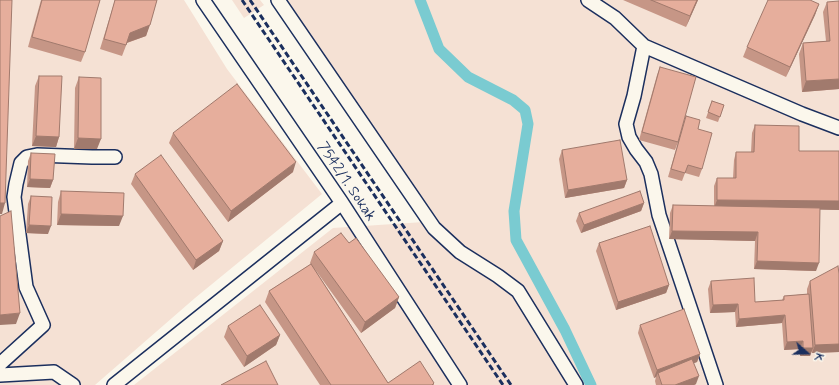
<!DOCTYPE html>
<style>
body{margin:0}
#map{position:relative;width:839px;height:385px;overflow:hidden;background:#fbf7ec;font-family:Mynerve,sans-serif}
canvas{display:block}
.north{position:absolute;left:787px;top:333px;width:40px;height:40px;-webkit-text-stroke:3px #fbf7ec;paint-order:stroke;rotate:110deg;font-size:11px;font-weight:700;line-height:16px;text-align:center;color:#1b2f5e}
.north::after{content:'';display:block;margin:auto;width:14px;height:18px;background:#1b2f5e;clip-path:polygon(50% 0,100% 100%,50% 72%,0 100%)}
</style>
<div id="map">
<canvas width="839" height="385"></canvas>
<div class="north">K</div>
</div>
<script>
const c = document.querySelector('canvas').getContext('2d');
c.lineJoin = 'round';
function fill(path, color) {
  c.fillStyle = color;
  c.fill(path, 'evenodd');
}
function poly(rows) {
  const path = new Path2D();
  for (const r of rows) {
    path.moveTo(r[0], r[1]);
    for (let i = 2; i < r.length; i += 2) path.lineTo(r[i], r[i + 1]);
  }
  return path;
}
function trace(path, color, width, dash) {
  c.strokeStyle = color;
  c.lineWidth = width;
  c.lineCap = dash ? 'butt' : 'round';
  c.setLineDash(dash || []);
  c.stroke(path);
}
function label(font, color, halo, rows, align = 'center') {
  c.font = font + ' Mynerve,sans-serif';
  c.lineWidth = 3;
  c.setLineDash([]);
  c.textBaseline = 'middle';
  c.strokeStyle = halo;
  c.fillStyle = color;
  for (const [text, x, y, turn = 0] of rows) {
    c.save();
    c.translate(x, y);
    c.rotate((+turn || 0) * Math.PI / 180);
    c.textAlign = isNaN(turn) ? turn : align;
    if (halo) c.strokeText(text, 0, 0);
    c.fillText(text, 0, 0);
    c.restore();
  }
}
const built = poly([
 [0,0,184,0,227,69,322,194,195,298,95,385,0,385],
 [232,0,260,0,264,5,244,18],
 [280,0,839,0,839,385,134,385,333,228,439,221]
]);
const canal = poly([
 [420,0,439,49,468,77,513,100,525,110,528,124,514,211,516,240,565,330,591,385]
]);
const minor = poly([
 [203,0,342,203,460,385],
 [278,0,434,228,460,252,498,276,518,291,576,385],
 [588,0,615,18,644,46,802,114,839,128],
 [644,46,634,96,626,124,629,137,636,149,646,162,651,174,659,215,716,385],
 [0,364,43,325,26,287,14,197,16,184,21,163,27,157,37,155,92,157,115,157],
 [0,375,54,372,73,385],
 [114,385,342,203]
]);
const rail = poly([
 [242,0,503,385],
 [250,0,511,385]
]);
const wall = poly([
 [41,0,100,0,85,52,81,62,28,47],
 [115,0,157,0,146,36,127,43,122,56,100,49],
 [623,0,698,0,686,27],
 [827,2,839,89,802,92,799,54,803,43,826,41,823,12],
 [819,4,815,15,786,77,743,57,747,47],
 [660,67,678,142,675,150,639,140,657,75],
 [39,76,59,137,56,147,32,146,35,86],
 [79,77,97,149,74,149,75,88],
 [712,101,724,105,718,122,706,118],
 [686,116,698,129,702,169,699,177,685,173,682,181,668,177,683,125],
 [755,125,799,151,839,151,839,210,820,209,816,271,754,269,755,241,669,239,670,213,673,205,714,206,714,186,717,178,733,178,734,160,736,152,751,152,752,133],
 [173,133,293,172,228,222,169,143],
 [562,150,627,180,624,188,565,198,559,159],
 [31,153,53,180,50,188,27,187,28,161],
 [135,174,223,241,219,251,193,270,131,184],
 [61,191,119,226,57,225,58,202],
 [31,196,48,234,26,233,28,204],
 [644,203,641,211,581,233,576,221,579,213],
 [349,243,399,297,395,308,361,333,314,268,388,383,434,383,434,385,320,385,265,302,269,291,311,264,310,263,314,252],
 [599,243,669,285,666,293,616,310,596,251],
 [839,274,839,352,812,353,811,351,810,356,800,356,800,349,784,350,782,323,736,327,735,312,710,313,708,289,711,281,755,302,782,300,784,296,807,294,807,289,810,281],
 [640,325,700,354,697,362,694,363,696,384,694,385,656,385,655,381,656,377,654,378,638,333],
 [228,326,280,335,276,345,244,367,224,337]
]);
const shadedWall = poly([
 [697,0,698,0,686,27,690,16],
 [819,4,815,15,786,77,790,67],
 [150,25,146,36,126,43,130,33],
 [839,79,839,89,802,92,806,81],
 [36,136,59,137,56,147,32,146],
 [78,138,101,139,97,149,74,149],
 [296,162,293,172,228,222,231,211],
 [30,179,53,180,50,188,27,187],
 [627,180,624,188,565,198,568,190],
 [717,200,839,201,839,210,714,208],
 [0,203,5,203,2,214,0,214],
 [644,203,641,211,581,233,584,225],
 [61,214,123,216,119,226,57,225],
 [29,225,51,226,48,234,26,233],
 [672,231,758,232,755,241,669,239],
 [223,241,219,251,193,270,196,260],
 [757,261,819,263,816,271,754,269],
 [669,285,666,293,616,310,618,302],
 [399,297,395,308,361,333,365,322],
 [738,304,735,312,710,313,713,305],
 [20,313,16,324,0,325,0,315],
 [785,315,782,323,736,327,739,319],
 [280,335,276,345,244,367,247,356],
 [803,341,800,349,784,350,787,342],
 [839,344,839,352,812,353,815,345],
 [803,348,813,348,810,356,800,356],
 [700,354,697,362,659,376,658,373,656,377,654,378,657,370],
 [699,376,696,384,694,385,675,385]
]);
const building = poly([
 [0,0,12,0,5,203,0,203,0,0],
 [42,0,100,0,85,52,32,37,42,0],
 [115,0,157,0,150,25,130,33,126,45,104,39,115,0],
 [651,0,697,0,690,16,651,0],
 [768,0,810,0,819,4,790,67,747,47,768,0],
 [839,1,839,79,806,81,803,43,830,41,827,2,839,1],
 [660,67,696,77,678,142,642,132,660,67],
 [39,76,62,76,59,137,36,136,39,76],
 [79,77,101,78,101,139,78,138,79,77],
 [237,84,296,162,231,211,173,133,237,84],
 [712,101,724,105,720,117,708,112,712,101],
 [686,116,700,120,698,129,712,133,702,169,688,165,685,173,671,169,686,116],
 [755,125,799,126,799,151,839,151,839,201,717,200,717,178,736,178,736,152,754,152,755,125],
 [620,140,627,180,568,190,562,150,620,140],
 [31,153,55,154,53,180,30,179,31,153],
 [161,155,223,241,196,260,135,174,161,155],
 [61,191,124,193,123,216,61,214,61,191],
 [640,191,644,203,584,225,579,213,640,191],
 [31,196,52,197,51,226,29,225,31,196],
 [673,205,820,208,819,263,757,261,758,232,672,231,673,205],
 [11,211,20,313,0,315,0,216,11,211],
 [650,226,669,285,618,302,599,243,650,226],
 [341,233,349,243,356,238,399,297,365,322,314,252,341,233],
 [311,264,388,383,420,361,434,383,432,385,331,385,269,291,311,264],
 [838,266,839,274,839,344,815,345,810,281,838,266],
 [754,278,755,302,784,300,784,296,809,294,813,348,803,348,803,341,787,342,785,315,739,319,738,304,713,305,711,281,754,278],
 [260,305,280,335,247,356,228,326,260,305],
 [684,309,700,354,657,370,640,325,684,309],
 [692,359,699,376,675,385,662,385,658,373,692,359],
 [266,361,278,385,221,385,266,361]
]);
const streetNames = [
 ["7542/1. Sokak",346,182,56]
];
fill(built, '#f5e1d4');
trace(canal, '#7acbd1', 11);
trace(minor, '#1b2f5e', 16);
trace(minor, '#fbf7ec', 13);
trace(rail, '#1b2f5e', 3, [6, 3]);
fill(wall, '#c69686');
fill(shadedWall, '#a17a6d');
fill(building, '#e6ae9c');
trace(building, '#a17a6d', 1);
label('15px', '#1b2f5e', '#fbf7ec', streetNames);
</script>
